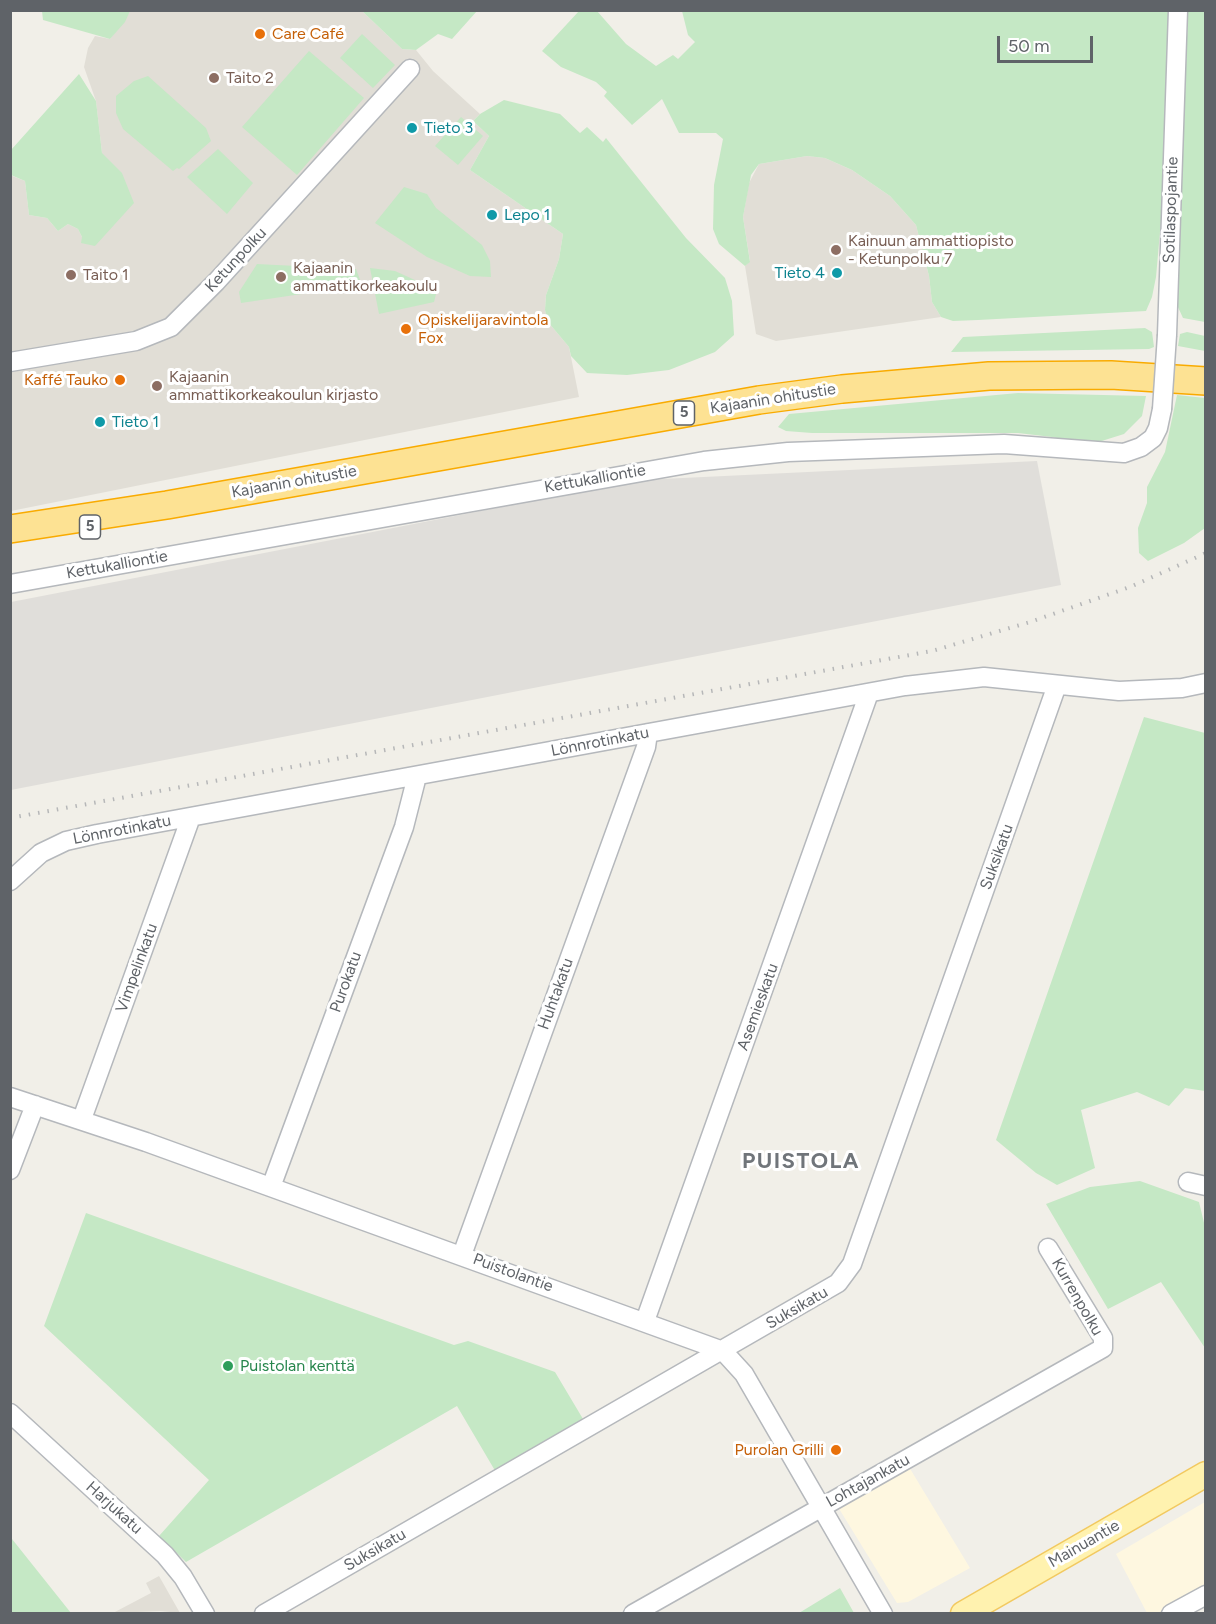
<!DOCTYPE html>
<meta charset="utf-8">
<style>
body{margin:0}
#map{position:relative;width:1216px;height:1624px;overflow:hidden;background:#f1efe8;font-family:Figtree,sans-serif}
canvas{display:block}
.frame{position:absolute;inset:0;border:12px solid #5f6368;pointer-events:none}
.scale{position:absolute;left:997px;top:36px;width:96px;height:27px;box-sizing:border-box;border:3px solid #5f6368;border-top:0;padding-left:8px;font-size:18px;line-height:21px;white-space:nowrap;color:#5f6368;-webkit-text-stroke:4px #fff;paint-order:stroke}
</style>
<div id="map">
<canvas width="1216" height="1624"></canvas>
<div class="frame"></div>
<div class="scale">50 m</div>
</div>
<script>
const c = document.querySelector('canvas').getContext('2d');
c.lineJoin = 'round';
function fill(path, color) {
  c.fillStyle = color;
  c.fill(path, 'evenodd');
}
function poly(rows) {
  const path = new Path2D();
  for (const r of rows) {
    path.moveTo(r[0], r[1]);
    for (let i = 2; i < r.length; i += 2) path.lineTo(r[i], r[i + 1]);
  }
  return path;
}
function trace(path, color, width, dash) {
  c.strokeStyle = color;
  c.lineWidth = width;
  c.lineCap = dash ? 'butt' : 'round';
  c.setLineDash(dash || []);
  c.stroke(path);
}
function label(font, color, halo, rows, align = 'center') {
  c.font = font + ' Figtree,sans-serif';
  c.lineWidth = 6;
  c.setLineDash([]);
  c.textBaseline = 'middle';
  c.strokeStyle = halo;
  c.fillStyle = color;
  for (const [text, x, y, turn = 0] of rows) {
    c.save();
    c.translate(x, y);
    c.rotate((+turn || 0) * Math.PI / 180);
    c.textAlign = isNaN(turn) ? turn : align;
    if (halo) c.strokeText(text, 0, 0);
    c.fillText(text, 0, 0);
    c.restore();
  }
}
const commercial = poly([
 [909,1467,970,1568,908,1602,897,1603,838,1507],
 [1205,1502,1205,1589,1162,1613,1147,1613,1116,1554]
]);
const industrial = poly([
 [1037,461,1061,585,11,790,11,602,641,480]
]);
const education = poly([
 [130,11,362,11,402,49,416,50,433,71,480,114,473,121,489,136,470,170,563,234,559,259,546,295,545,310,548,322,569,347,579,397,11,511,10,175,25,181,29,215,47,218,58,231,68,224,78,229,82,237,102,153,96,101,84,67,88,48,95,36,110,39],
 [807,156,825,158,852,170,890,196,916,225,929,276,932,302,941,317,776,341,756,334,745,266,750,261,743,217,749,183,759,164],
 [159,1576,180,1613,160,1611,113,1613,151,1593,146,1583]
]);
const green = poly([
 [42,11,130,10,130,11,125,22,110,39,43,20],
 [362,11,477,11,452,39,438,34,416,50,402,49],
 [579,11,597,11,626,44,656,66,673,55,678,59,695,42,688,35,682,11,1169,11,1163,198,1156,277,1152,297,1146,311,978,320,953,321,941,317,932,302,929,276,916,225,890,196,852,170,825,158,807,156,759,164,751,175,743,217,750,262,745,266,719,244,713,229,714,185,723,139,716,133,679,133,662,99,632,125,604,96,607,92,596,82,561,67,542,51],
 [1188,11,1205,11,1205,322,1183,318,1177,305],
 [362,34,395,65,373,88,340,58],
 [309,51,364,98,297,175,242,127],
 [79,74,96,101,102,153,122,173,134,203,95,246,81,243,82,237,78,229,68,224,58,231,47,218,29,215,25,181,11,175,11,150],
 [148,76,206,128,211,141,179,169,177,168,173,171,123,129,116,113,116,96,134,81],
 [504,100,560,114,580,133,587,127,603,142,606,138,686,238,725,278,732,301,734,335,715,352,669,370,627,375,587,373,571,356,569,347,548,322,545,310,546,295,559,259,563,234,470,170,489,136,473,121,480,114],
 [461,117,483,136,458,165,435,146],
 [218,149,253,183,227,214,187,177],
 [404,187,427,194,436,208,482,245,490,261,491,277,470,276,427,257,375,223],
 [257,264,356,269,362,285,241,303,239,292],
 [370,268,395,271,437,290,434,302,379,314],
 [1145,328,1152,332,1154,347,1149,349,951,352,963,337],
 [1187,332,1205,336,1205,351,1178,346,1180,334],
 [1018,393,1146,396,1142,416,1124,434,1089,445,1052,437,1018,433,812,433,786,431,778,427,789,414],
 [1177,395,1205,398,1205,528,1184,543,1148,561,1139,553,1138,528,1147,503,1147,487,1165,452],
 [1144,717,1205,733,1205,1091,1185,1088,1169,1106,1137,1092,1081,1110,1095,1168,1057,1185,1036,1173,996,1140],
 [1140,1181,1199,1202,1206,1231,1205,1348,1161,1282,1108,1309,1046,1204,1090,1187],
 [86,1213,454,1345,468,1341,555,1372,583,1419,497,1474,457,1406,186,1562,159,1536,209,1480,44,1326],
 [11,1538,12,1539,71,1613,11,1613],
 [840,1588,854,1613,799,1613]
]);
const minor = poly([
 [1167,335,1178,10],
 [10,362,136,341,171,327,216,282,410,69],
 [10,584,704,461,788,452,1004,444,1124,453,1141,447,1153,438,1158,428,1162,409],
 [10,881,41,853,66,841,97,834,905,686,984,677,1119,691,1182,688,1206,683],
 [10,1097,146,1142,723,1351,744,1374,883,1614],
 [82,1119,191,817],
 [10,1170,35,1105],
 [1188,1182,1206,1186],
 [271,1187,404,827,417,776],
 [462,1255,646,747,648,733],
 [645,1321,869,693],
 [10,1413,165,1555,183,1577,205,1614],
 [264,1614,838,1283,852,1264,1057,685],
 [633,1614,1103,1348,1103,1338,1048,1248],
 [1171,1614,1206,1595]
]);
const major = poly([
 [963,1614,1206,1474]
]);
const highway = poly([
 [10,529,167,505,759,400,842,389,989,376,1111,375,1206,381]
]);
const rail = poly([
 [10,818,932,651,1030,622,1130,587,1206,553]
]);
const minorBridge = poly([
 [1162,409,1167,335]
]);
const markers = [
 [260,34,6,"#e8710a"],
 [214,78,6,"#8d6e63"],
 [412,128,6,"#0f9aa8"],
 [492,215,6,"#0f9aa8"],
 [836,250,6,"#8d6e63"],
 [837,273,6,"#0f9aa8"],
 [71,275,6,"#8d6e63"],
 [281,277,6,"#8d6e63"],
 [406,329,6,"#e8710a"],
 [120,380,6,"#e8710a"],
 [157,386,6,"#8d6e63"],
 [100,422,6,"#0f9aa8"],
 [228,1366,6,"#2e9e5b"],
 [836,1450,6,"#e8710a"]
];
const shields = [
 [684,413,21],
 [90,527,21]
];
const shieldNames = [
 ["5",684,413],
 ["5",90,527]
];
const foodNames = [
 ["Care Café",272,34],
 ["Opiskelijaravintola",418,320],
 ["Fox",418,338],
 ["Kaffé Tauko",108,380,"right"],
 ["Purolan Grilli",824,1450,"right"]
];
const educationNames = [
 ["Taito 2",226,78],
 ["Kainuun ammattiopisto",848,241],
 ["- Ketunpolku 7",848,259],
 ["Kajaanin",293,268],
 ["ammattikorkeakoulu",293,286],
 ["Taito 1",83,275],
 ["Kajaanin",169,377],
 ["ammattikorkeakoulun kirjasto",169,395]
];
const cultureNames = [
 ["Tieto 3",424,128],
 ["Lepo 1",504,215],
 ["Tieto 4",825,273,"right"],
 ["Tieto 1",112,422]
];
const streetNames = [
 ["Sotilaspojantie",1171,210,-88],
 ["Ketunpolku",236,260,-47],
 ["Kajaanin ohitustie",773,399,-9],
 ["Kettukalliontie",595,479,-10],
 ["Kajaanin ohitustie",294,482,-10],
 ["Kettukalliontie",117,565,-10],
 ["Lönnrotinkatu",600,742,-11],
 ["Lönnrotinkatu",122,830,-11],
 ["Suksikatu",997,857,-70],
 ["Vimpelinkatu",137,968,-70],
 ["Purokatu",346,982,-70],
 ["Huhtakatu",556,994,-70],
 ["Asemieskatu",758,1007,-70],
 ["Puistolantie",513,1273,20],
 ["Kurrenpolku",1077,1297,60],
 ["Suksikatu",797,1308,-30],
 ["Lohtajankatu",868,1481,-29],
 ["Harjukatu",114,1508,42],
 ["Mainuantie",1084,1544,-30],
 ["Suksikatu",375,1550,-30]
];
const leisureNames = [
 ["Puistolan kenttä",240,1366]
];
const districtNames = [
 ["PUISTOLA",801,1162]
];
fill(commercial, '#fef7e0');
fill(industrial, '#e0deda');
fill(education, '#e1ded6');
fill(green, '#c5e8c5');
trace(minor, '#b5b8bc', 21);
trace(major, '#f2c960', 27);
trace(highway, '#f9ab00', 30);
trace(minor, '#fff', 18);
trace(major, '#fff2af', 24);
trace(highway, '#fde293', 27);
trace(rail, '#b6b7b8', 4, [1.5, 8]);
trace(minorBridge, '#b5b8bc', 21, []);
trace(minorBridge, '#fff', 18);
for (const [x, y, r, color] of markers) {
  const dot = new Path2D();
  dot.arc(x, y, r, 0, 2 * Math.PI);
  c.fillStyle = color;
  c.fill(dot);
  trace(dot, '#fff', 2);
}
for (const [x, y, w] of shields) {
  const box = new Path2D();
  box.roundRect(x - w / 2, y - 12, w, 24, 4.5);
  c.fillStyle = '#fff';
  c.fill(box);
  trace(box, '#5f6368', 1.5);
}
label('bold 15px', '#5f6368', null, shieldNames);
label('16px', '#c56008', '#fff', foodNames, 'left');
label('16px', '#785e54', '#fff', educationNames, 'left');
label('16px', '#0d838f', '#fff', cultureNames, 'left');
label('16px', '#5f6368', '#fff', streetNames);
label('16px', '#27864d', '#fff', leisureNames, 'left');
c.letterSpacing = '1.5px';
label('bold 22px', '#70757a', '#fff', districtNames);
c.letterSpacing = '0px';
</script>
